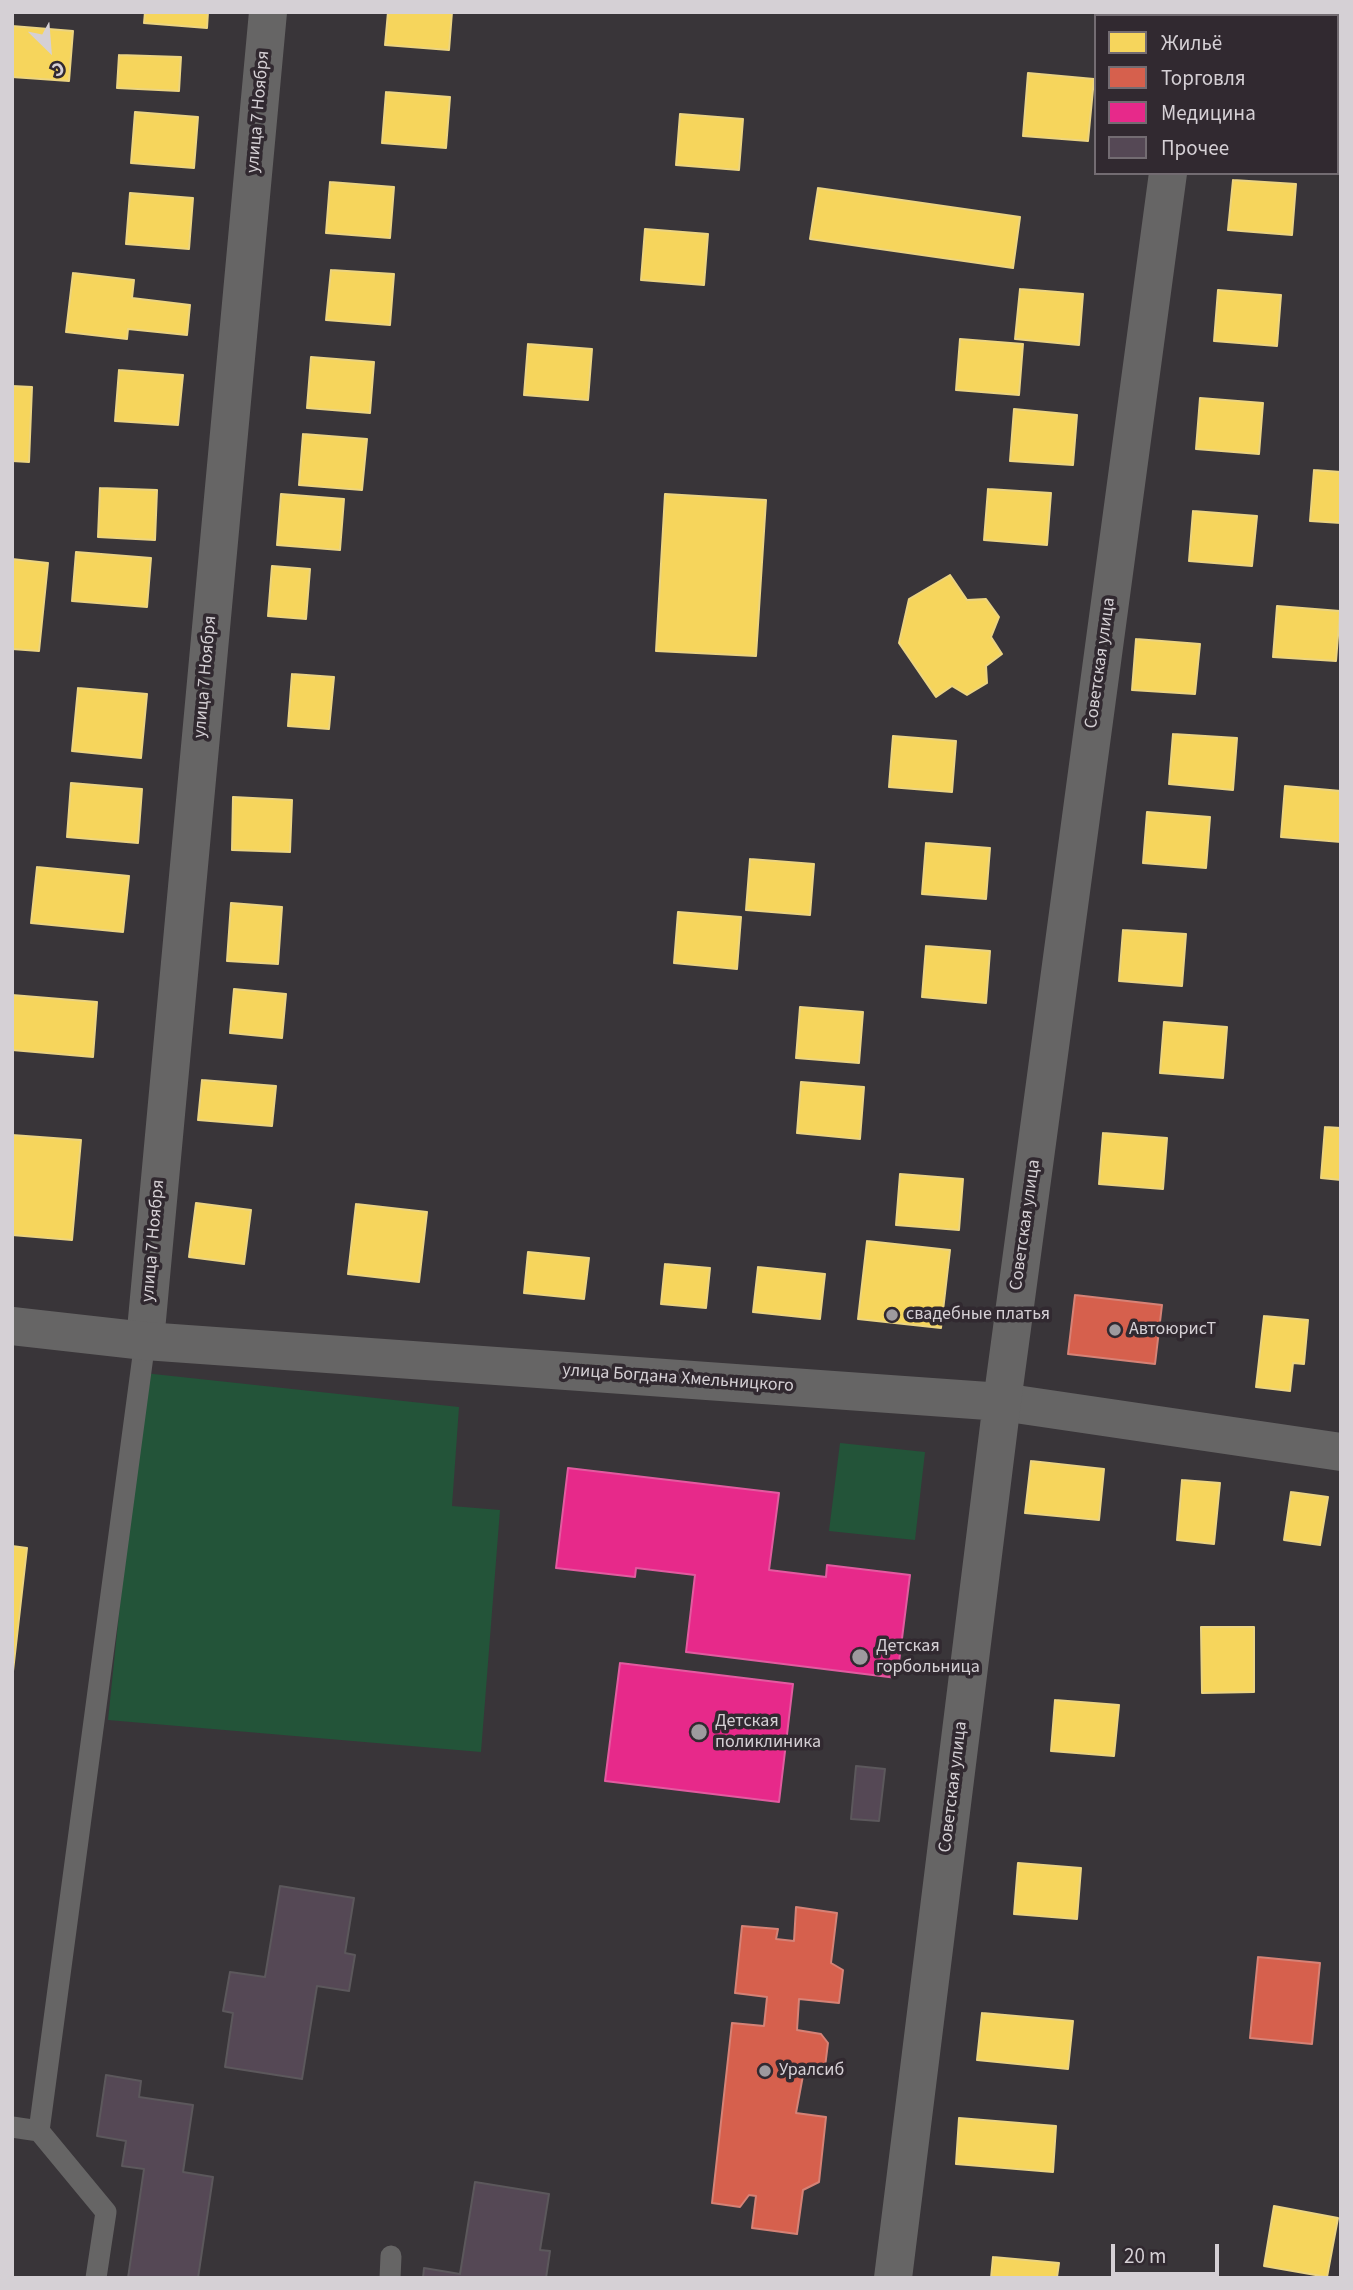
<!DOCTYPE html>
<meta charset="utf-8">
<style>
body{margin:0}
#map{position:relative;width:1353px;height:2290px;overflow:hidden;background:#393539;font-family:"Source Sans 3",sans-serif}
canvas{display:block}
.frame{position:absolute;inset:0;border:14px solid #d5d0d5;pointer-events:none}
.legend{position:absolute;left:1094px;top:14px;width:245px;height:161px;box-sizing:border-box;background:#312930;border:2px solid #736c72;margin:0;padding:9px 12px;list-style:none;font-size:21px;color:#d5d0d5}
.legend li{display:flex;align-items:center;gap:14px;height:35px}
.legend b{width:35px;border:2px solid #736c72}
.north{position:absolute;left:14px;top:14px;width:70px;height:70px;-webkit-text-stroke:5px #312930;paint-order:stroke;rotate:155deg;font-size:19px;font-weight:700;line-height:28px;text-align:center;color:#d5d0d5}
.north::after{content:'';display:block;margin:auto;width:24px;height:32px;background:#d5d0d5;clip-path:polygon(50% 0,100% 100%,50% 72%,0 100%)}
.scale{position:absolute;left:1111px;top:2244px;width:108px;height:32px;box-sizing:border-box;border:4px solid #d5d0d5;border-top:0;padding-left:9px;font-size:21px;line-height:24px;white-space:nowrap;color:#d5d0d5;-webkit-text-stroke:5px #312930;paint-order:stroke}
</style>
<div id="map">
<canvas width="1353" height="2290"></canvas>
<div class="frame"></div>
<ul class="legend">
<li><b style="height:19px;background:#f6d55c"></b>Жильё</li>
<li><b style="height:19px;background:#d6604d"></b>Торговля</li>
<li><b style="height:19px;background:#e7298a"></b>Медицина</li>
<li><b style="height:19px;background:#554855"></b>Прочее</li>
</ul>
<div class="north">С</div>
<div class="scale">20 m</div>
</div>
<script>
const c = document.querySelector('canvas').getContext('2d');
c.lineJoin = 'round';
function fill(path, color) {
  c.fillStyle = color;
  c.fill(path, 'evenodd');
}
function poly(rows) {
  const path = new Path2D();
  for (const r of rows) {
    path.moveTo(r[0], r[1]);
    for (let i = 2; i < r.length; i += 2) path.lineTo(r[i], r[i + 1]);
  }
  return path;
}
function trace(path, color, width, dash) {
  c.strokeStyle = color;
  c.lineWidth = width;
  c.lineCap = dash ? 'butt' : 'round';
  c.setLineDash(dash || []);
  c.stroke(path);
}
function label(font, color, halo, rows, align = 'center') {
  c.font = font + ' "Source Sans 3",sans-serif';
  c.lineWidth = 7;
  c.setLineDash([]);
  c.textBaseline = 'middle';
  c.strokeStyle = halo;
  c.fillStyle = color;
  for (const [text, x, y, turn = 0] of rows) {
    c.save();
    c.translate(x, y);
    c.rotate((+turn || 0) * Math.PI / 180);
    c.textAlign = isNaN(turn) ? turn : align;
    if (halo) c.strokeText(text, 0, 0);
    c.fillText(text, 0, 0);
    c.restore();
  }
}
const green = poly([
 [144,1373,459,1407,452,1506,500,1510,481,1752,108,1720],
 [840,1443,925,1452,915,1540,829,1531]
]);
const homes = poly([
 [145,12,208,12,207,28,144,23,145,12],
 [388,12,452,12,449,50,385,45,388,12],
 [12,26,73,31,69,81,12,77,12,26],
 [119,55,181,57,179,91,117,88,119,55],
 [1028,73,1094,79,1088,141,1023,136,1028,73],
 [386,92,450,97,446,148,382,143,386,92],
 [135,112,198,117,194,168,131,163,135,112],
 [680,114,743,119,739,170,676,165,680,114],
 [1233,180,1296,184,1292,235,1228,230,1233,180],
 [330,182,394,187,390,238,326,233,330,182],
 [818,188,1020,217,1013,268,810,239,818,188],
 [130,193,193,198,189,249,126,244,130,193],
 [645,229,708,234,704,285,641,280,645,229],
 [331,270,394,274,390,325,326,320,331,270],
 [73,273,134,280,132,298,190,305,187,335,128,329,127,339,66,332,73,273],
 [1020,289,1083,294,1079,345,1015,339,1020,289],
 [1218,290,1281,295,1277,346,1214,341,1218,290],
 [960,339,1023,344,1019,395,956,390,960,339],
 [528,344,592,349,588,400,524,395,528,344],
 [311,357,374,362,370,413,307,408,311,357],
 [119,370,183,375,178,425,115,421,119,370],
 [12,386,32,387,29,462,12,461,12,386],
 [1200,398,1263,403,1259,454,1196,449,1200,398],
 [1014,409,1077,415,1073,465,1010,461,1014,409],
 [303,434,367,439,362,490,299,485,303,434],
 [1314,470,1341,472,1341,523,1310,521,1314,470],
 [100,488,157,490,155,540,98,537,100,488],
 [988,489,1051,493,1047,545,984,540,988,489],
 [281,494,344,499,340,550,277,545,281,494],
 [665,494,766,500,756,656,656,651,665,494],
 [1193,511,1257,516,1252,566,1189,561,1193,511],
 [76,552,151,558,147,607,72,601,76,552],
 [12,559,48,563,39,651,12,649,12,559],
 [272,566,310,569,306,619,268,616,272,566],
 [950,575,967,600,986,599,999,617,991,637,1002,654,986,666,987,683,967,695,952,686,936,697,899,643,909,599,950,575],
 [1277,606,1340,611,1336,661,1273,657,1277,606],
 [1136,639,1200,644,1195,694,1132,690,1136,639],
 [292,674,334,677,329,729,288,726,292,674],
 [78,688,147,694,141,758,72,751,78,688],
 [1173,734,1237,738,1233,790,1169,784,1173,734],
 [893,736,956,741,952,792,889,787,893,736],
 [71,783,142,789,138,843,67,837,71,783],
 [1285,786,1341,791,1341,842,1281,837,1285,786],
 [233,797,292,800,290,852,232,850,233,797],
 [1147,812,1210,817,1206,868,1143,863,1147,812],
 [926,843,990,848,986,899,922,894,926,843],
 [750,859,814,864,810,915,746,910,750,859],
 [37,867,129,876,123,932,31,923,37,867],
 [231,903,282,907,278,964,227,961,231,903],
 [678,912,741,917,737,969,674,963,678,912],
 [1123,930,1186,934,1182,986,1119,981,1123,930],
 [926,946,990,951,986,1003,922,997,926,946],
 [234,989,286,994,282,1038,230,1033,234,989],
 [12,995,97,1002,93,1057,12,1050,12,995],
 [800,1007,863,1012,859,1063,796,1058,800,1007],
 [1164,1022,1227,1027,1223,1078,1160,1073,1164,1022],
 [202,1080,276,1086,272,1126,198,1120,202,1080],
 [801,1082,864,1087,860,1139,797,1133,801,1082],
 [1325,1127,1341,1128,1341,1180,1321,1178,1325,1127],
 [1103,1133,1167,1138,1163,1189,1099,1184,1103,1133],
 [12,1135,81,1140,72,1240,12,1235,12,1135],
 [900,1174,963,1179,959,1230,896,1225,900,1174],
 [196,1203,251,1210,244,1264,189,1257,196,1203],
 [356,1204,427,1212,419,1282,348,1274,356,1204],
 [867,1241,950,1250,941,1328,858,1319,867,1241],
 [528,1252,589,1258,584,1299,524,1293,528,1252],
 [665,1264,710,1268,706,1308,661,1304,665,1264],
 [758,1267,825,1274,820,1319,753,1312,758,1267],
 [1264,1316,1308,1320,1304,1364,1293,1363,1290,1391,1256,1387,1264,1316],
 [1031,1461,1104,1469,1099,1520,1025,1513,1031,1461],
 [1182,1480,1220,1483,1214,1544,1177,1540,1182,1480],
 [1291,1492,1328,1497,1320,1545,1284,1540,1291,1492],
 [12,1546,27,1548,12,1680,12,1546],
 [1201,1627,1254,1627,1254,1692,1202,1693,1201,1627],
 [1055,1700,1119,1705,1114,1756,1051,1751,1055,1700],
 [1018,1863,1081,1868,1077,1919,1014,1914,1018,1863],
 [982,2013,1073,2021,1068,2069,977,2060,982,2013],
 [959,2118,1056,2126,1053,2172,956,2164,959,2118],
 [1274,2206,1338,2218,1327,2277,1264,2266,1274,2206],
 [993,2257,1059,2263,1057,2277,1069,2278,991,2278,993,2257]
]);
const shops = poly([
 [1075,1295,1162,1305,1155,1364,1068,1354,1075,1295],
 [796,1907,837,1913,831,1963,843,1970,839,2003,799,1999,797,2030,821,2034,828,2043,825,2067,817,2073,804,2070,796,2113,826,2117,819,2182,803,2190,797,2234,752,2228,756,2196,749,2195,740,2207,712,2203,732,2023,764,2026,767,1997,735,1993,742,1926,778,1929,776,1939,794,1941,796,1907],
 [1258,1957,1320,1963,1312,2044,1250,2038,1258,1957]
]);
const health = poly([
 [568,1468,779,1493,769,1570,826,1577,827,1565,910,1575,897,1678,686,1652,695,1575,636,1568,635,1577,556,1568,568,1468],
 [620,1663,793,1684,779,1802,605,1781,620,1663]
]);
const building = poly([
 [856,1766,885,1769,879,1821,851,1819,856,1766],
 [280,1886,354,1898,345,1953,355,1955,349,1991,317,1986,302,2079,225,2067,233,2013,223,2011,230,1972,265,1977,280,1886],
 [106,2075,141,2081,139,2097,193,2105,183,2172,213,2177,198,2278,128,2278,144,2169,122,2166,126,2141,97,2136,106,2075],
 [475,2182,549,2194,540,2250,550,2251,546,2278,423,2278,424,2268,460,2274,475,2182]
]);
const service = poly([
 [12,2127,39,2131,106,2212,96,2278],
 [39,2131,145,1341],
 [390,2278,391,2256]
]);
const minor = poly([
 [145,1341,268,12],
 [1002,1402,1341,1452]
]);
const tertiary = poly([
 [1189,16,1189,12],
 [12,1326,145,1341,1002,1402],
 [893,2278,1002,1402,1168,173]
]);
const markers = [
 [892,1315,7,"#9e9a9e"],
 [1115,1330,7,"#9e9a9e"],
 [860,1657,9,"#9e9a9e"],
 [699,1732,9,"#9e9a9e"],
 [765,2071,7,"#9e9a9e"]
];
const streetNames = [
 ["улица 7 Ноября",259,112,-85],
 ["Советская улица",1101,663,-82],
 ["улица 7 Ноября",206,677,-85],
 ["Советская улица",1026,1225,-82],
 ["улица 7 Ноября",154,1241,-85],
 ["улица Богдана Хмельницкого",678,1379,4],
 ["Советская улица",954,1787,-83]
];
const poiNames = [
 ["свадебные платья",906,1315],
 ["АвтоюрисТ",1129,1330],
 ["Детская",876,1647],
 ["горбольница",876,1668],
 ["Детская",715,1722],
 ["поликлиника",715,1743],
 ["Уралсиб",779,2071]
];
fill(green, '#235439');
fill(homes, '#f6d55c');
trace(homes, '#ecd480', 2);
fill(shops, '#d6604d');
trace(shops, '#d68276', 2);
fill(health, '#e7298a');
trace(health, '#e25ba0', 2);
fill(building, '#554855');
trace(building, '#5c585c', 2);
trace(service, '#666565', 21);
trace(minor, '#666565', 38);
trace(tertiary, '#666565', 38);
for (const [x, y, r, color] of markers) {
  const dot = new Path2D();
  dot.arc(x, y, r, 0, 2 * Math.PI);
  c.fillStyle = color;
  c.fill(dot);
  trace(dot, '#312930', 2.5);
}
label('18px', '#d5d0d5', '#312930', streetNames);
label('18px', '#d5d0d5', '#312930', poiNames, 'left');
</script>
